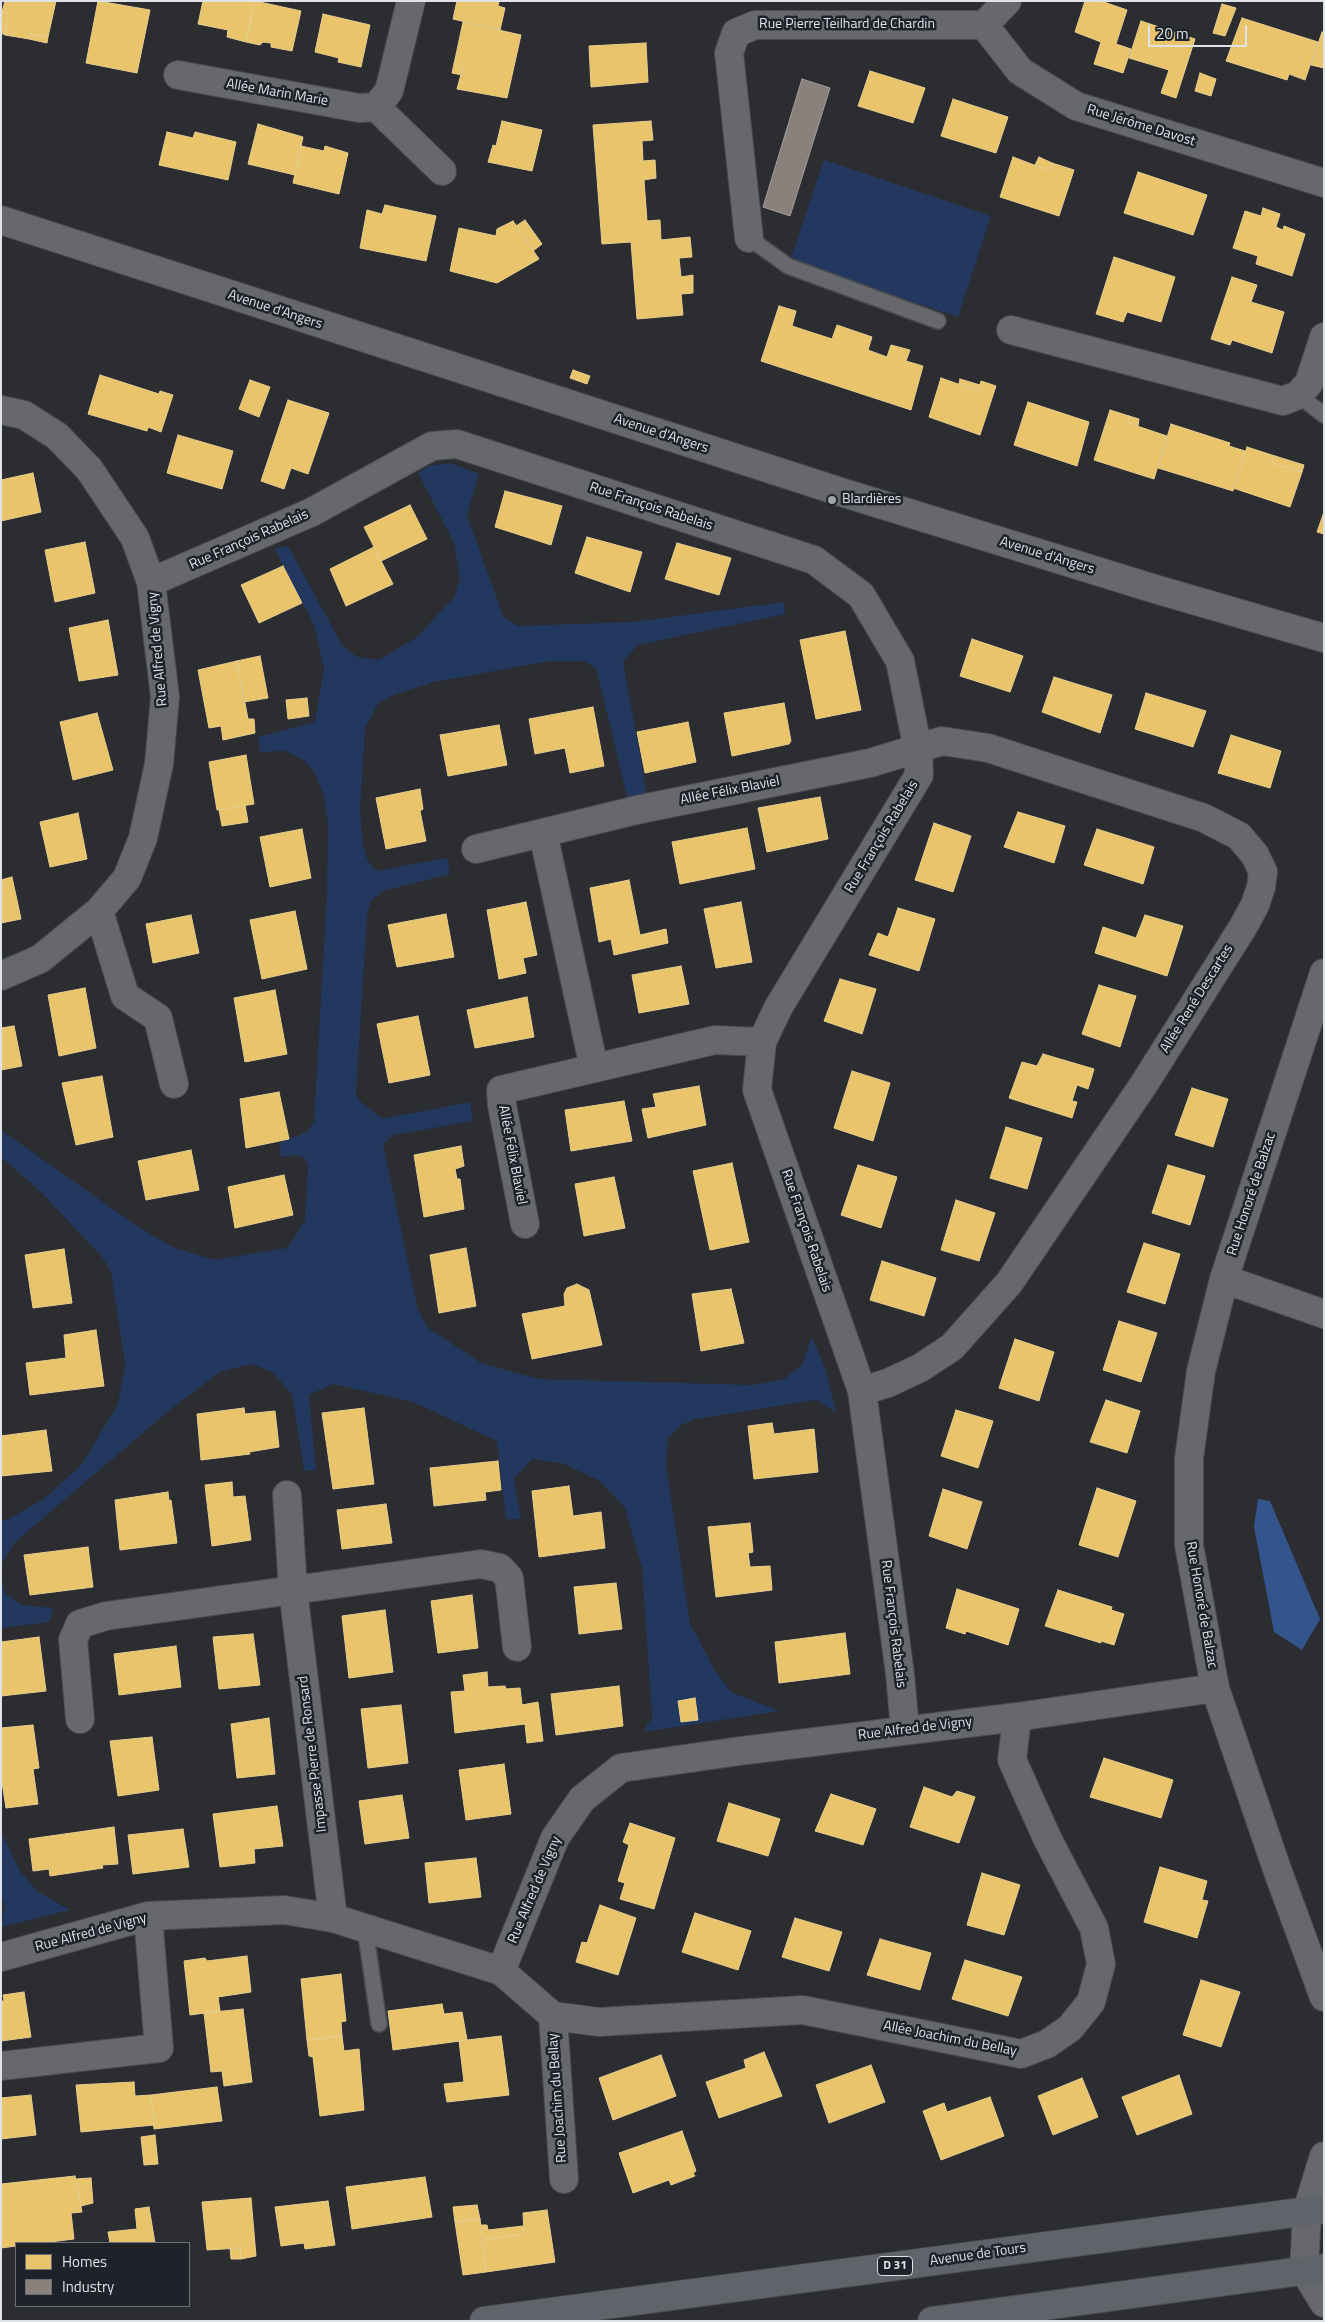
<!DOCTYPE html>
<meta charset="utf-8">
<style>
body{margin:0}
#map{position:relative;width:1325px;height:2322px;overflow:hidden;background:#2b2d30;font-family:"Titillium Web",sans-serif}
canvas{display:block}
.frame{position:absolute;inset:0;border:2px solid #dfe2e7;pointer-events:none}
.legend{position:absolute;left:15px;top:2242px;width:175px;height:65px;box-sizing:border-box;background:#1e2229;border:1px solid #6b6f75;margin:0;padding:6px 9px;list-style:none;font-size:15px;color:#dfe2e7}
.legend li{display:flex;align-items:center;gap:10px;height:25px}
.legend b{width:25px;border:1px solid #6b6f75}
.scale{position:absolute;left:1148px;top:25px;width:99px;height:22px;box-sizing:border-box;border:2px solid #dfe2e7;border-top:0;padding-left:6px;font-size:15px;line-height:18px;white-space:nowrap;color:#dfe2e7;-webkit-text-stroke:4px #1e2229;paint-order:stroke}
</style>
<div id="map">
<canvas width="1325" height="2322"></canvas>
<div class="frame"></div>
<ul class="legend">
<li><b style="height:14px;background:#e9c46a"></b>Homes</li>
<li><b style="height:14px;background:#8a817c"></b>Industry</li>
</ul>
<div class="scale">20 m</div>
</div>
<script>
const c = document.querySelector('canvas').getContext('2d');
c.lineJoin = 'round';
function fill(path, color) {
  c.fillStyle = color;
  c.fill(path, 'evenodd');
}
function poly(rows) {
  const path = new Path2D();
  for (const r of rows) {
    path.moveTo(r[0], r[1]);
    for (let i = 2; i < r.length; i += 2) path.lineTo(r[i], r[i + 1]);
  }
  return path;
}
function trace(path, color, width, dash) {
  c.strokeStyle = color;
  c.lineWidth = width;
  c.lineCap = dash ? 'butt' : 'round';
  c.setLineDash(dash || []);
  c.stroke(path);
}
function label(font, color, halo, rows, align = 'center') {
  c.font = font + ' "Titillium Web",sans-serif';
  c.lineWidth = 5;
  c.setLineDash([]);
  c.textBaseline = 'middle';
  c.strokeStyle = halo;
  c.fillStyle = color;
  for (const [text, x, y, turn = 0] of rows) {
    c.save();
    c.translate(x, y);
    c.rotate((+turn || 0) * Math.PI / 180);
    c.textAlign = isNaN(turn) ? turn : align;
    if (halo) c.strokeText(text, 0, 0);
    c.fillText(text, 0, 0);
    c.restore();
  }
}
const green = poly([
 [824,160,991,216,958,317,790,261],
 [450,463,479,474,467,515,503,616,518,626,633,622,784,602,785,614,638,645,623,661,647,795,628,800,596,668,584,661,550,661,434,682,393,695,378,704,365,728,360,809,363,846,368,861,376,871,447,858,450,874,383,891,371,901,367,915,356,1095,361,1102,382,1119,470,1102,473,1121,393,1135,383,1144,418,1310,428,1328,481,1363,539,1379,753,1385,784,1379,802,1365,812,1337,825,1368,836,1412,816,1400,696,1419,681,1425,668,1438,666,1465,690,1623,714,1669,731,1692,779,1711,643,1732,652,1717,642,1568,625,1508,600,1481,562,1463,532,1459,514,1479,521,1519,506,1519,497,1441,413,1402,333,1384,309,1395,316,1470,304,1471,292,1394,272,1372,251,1364,220,1372,171,1409,15,1542,3,1561,1,1573,1,1521,7,1520,44,1499,82,1464,118,1404,125,1364,111,1272,102,1257,40,1191,1,1157,1,1130,134,1224,172,1247,215,1260,287,1248,305,1221,308,1165,304,1157,298,1155,280,1157,280,1143,307,1132,314,1121,327,892,328,824,324,798,316,775,304,760,285,751,260,752,258,737,315,722,324,669,314,625,275,549,288,546,342,645,357,657,379,660,417,637,455,596,460,578,454,543,418,473,428,466],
 [1,1576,5,1593,21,1605,53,1608,49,1622,1,1628],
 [1,1832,20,1871,37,1891,70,1910,1,1927,5,1905,1,1897]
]);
const forest = poly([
 [1258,1499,1270,1501,1320,1619,1302,1650,1274,1632,1254,1527]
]);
const homes = poly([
 [5,1,56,1,48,37,30,34,29,39,5,35,9,14,2,12,5,1],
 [98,1,150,10,137,73,86,63,98,1],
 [203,1,255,1,246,42,227,37,228,30,198,24,203,1],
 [255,1,301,11,292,51,271,47,271,43,263,42,260,45,246,42,255,1],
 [457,1,499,1,498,6,505,8,500,30,453,19,457,1],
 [1085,1,1101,1,1127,10,1116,44,1131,49,1123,73,1094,64,1101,42,1075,32,1085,1],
 [1222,4,1236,8,1225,36,1213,33,1222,4],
 [2,12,9,14,5,35,1,33,2,12],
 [323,14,370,25,361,67,338,62,339,58,315,52,323,14],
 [1242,18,1318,42,1305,80,1289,74,1287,80,1226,61,1242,18],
 [1141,21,1195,39,1176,98,1161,93,1169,70,1129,58,1141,21],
 [463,22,521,35,507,98,457,89,463,67,454,64,463,22],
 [1322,32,1324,33,1324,68,1311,65,1322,32],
 [30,34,48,37,47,43,29,39,30,34],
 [646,43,648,82,591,87,589,46,646,43],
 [454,64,463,67,462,75,452,73,454,64],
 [870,71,925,88,913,123,858,106,870,71],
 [1200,73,1216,79,1211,96,1195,91,1200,73],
 [953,99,1008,117,996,153,941,136,953,99],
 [502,121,542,130,532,171,488,162,493,145,496,146,502,121],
 [651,121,653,140,642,141,643,161,655,160,656,178,644,180,647,221,660,220,661,240,690,237,692,257,679,258,681,277,693,275,693,293,681,294,683,315,637,319,631,242,602,244,593,125,651,121],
 [258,124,303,137,295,175,248,164,258,124],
 [167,132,193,138,195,132,236,142,228,180,159,165,167,132],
 [301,146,324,151,325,146,348,153,339,194,293,183,301,146],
 [1013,157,1050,171,1052,163,1074,170,1059,216,1000,197,1013,157],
 [1039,157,1052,163,1050,171,1035,165,1039,157],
 [1138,172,1207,195,1193,235,1124,213,1138,172],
 [385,205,436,216,426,261,360,248,367,210,382,214,385,205],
 [1263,208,1280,214,1276,227,1283,230,1284,226,1305,234,1292,276,1256,264,1258,256,1233,248,1245,211,1261,216,1263,208],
 [525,220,542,244,533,251,516,226,525,220],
 [513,221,539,259,497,283,450,271,459,228,496,236,497,229,513,221],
 [1114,257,1175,277,1161,322,1127,312,1123,322,1096,314,1114,257],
 [1232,277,1257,285,1251,302,1284,312,1272,353,1232,340,1230,345,1211,339,1232,277],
 [779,306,796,311,792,326,832,339,837,325,872,337,868,350,887,357,891,345,910,350,906,361,923,366,911,410,761,361,779,306],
 [573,370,590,376,587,384,570,378,573,370],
 [100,375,159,394,160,391,173,395,161,432,148,427,147,431,88,414,100,375],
 [941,378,978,391,981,381,996,386,980,435,929,417,941,378],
 [960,379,980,385,978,391,959,384,960,379],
 [250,380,270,387,259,417,239,409,250,380],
 [288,400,329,413,308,474,291,468,284,489,261,481,288,400],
 [1028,402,1089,422,1077,466,1014,445,1028,402],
 [1110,410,1129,416,1128,423,1167,436,1154,479,1094,460,1110,410],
 [1129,416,1139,419,1138,426,1128,423,1129,416],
 [1171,424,1230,443,1229,446,1245,451,1233,491,1158,468,1171,424],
 [178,435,233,451,222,489,167,473,178,435],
 [1247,447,1275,456,1272,463,1302,472,1290,507,1233,488,1247,447],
 [1275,456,1304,465,1302,472,1272,463,1275,456],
 [33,473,41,512,1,521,1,480,33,473],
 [505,491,562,506,551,545,495,527,505,491],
 [410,505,427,539,381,561,364,527,410,505],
 [1324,512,1324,534,1317,532,1324,512],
 [587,537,642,552,630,592,575,573,587,537],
 [85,542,95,593,55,602,45,550,85,542],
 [677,543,731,558,719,595,665,579,677,543],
 [374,547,393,584,346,606,330,569,374,547],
 [283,566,302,603,259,623,241,585,283,566],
 [108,620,118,675,79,681,69,628,108,620],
 [845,631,861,710,816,719,800,640,845,631],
 [972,639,1023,656,1010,692,960,676,972,639],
 [260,656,268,698,244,702,237,661,260,656],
 [237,661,248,719,254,719,255,733,223,740,221,726,209,728,198,670,237,661],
 [1054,677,1112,695,1100,733,1042,712,1054,677],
 [1146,693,1206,711,1193,747,1135,729,1146,693],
 [307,698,309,716,288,719,286,700,307,698],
 [784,703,791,741,789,744,732,756,724,713,784,703],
 [593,707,604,766,570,773,565,748,535,754,529,719,593,707],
 [97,713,113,770,73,780,60,722,97,713],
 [688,722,696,762,645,773,637,732,688,722],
 [499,725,507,765,448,776,440,735,499,725],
 [1231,735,1281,751,1270,788,1218,773,1231,735],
 [246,755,254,804,217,810,209,762,246,755],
 [420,789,423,809,420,811,426,841,386,849,376,798,420,789],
 [820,797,828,839,767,852,758,808,820,797],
 [245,805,248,822,222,826,219,810,245,805],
 [1018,812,1065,826,1054,863,1004,847,1018,812],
 [78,813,87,859,50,867,40,822,78,813],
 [934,823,971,836,953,892,915,880,934,823],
 [747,828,755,869,680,884,672,842,747,828],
 [302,829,311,878,270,887,260,837,302,829],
 [1097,829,1154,847,1143,884,1084,865,1097,829],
 [12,877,21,919,1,923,1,880,12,877],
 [629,880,640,935,666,929,668,943,614,955,611,939,599,942,590,888,629,880],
 [526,902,537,955,523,958,526,973,499,979,487,910,526,902],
 [741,902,752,962,716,968,704,909,741,902],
 [898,908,935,919,919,971,869,955,878,933,888,937,898,908],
 [295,911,307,969,262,979,250,920,295,911],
 [446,914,454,957,397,967,388,925,446,914],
 [191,915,199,953,153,963,146,924,191,915],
 [1145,915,1183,926,1167,976,1095,953,1103,927,1136,938,1145,915],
 [681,966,689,1004,639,1013,632,975,681,966],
 [840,979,876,989,862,1034,824,1021,840,979],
 [1099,985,1136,996,1120,1047,1082,1034,1099,985],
 [85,988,96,1048,59,1056,48,995,85,988],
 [275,990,287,1054,245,1062,234,998,275,990],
 [527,997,534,1037,475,1048,467,1010,527,997],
 [418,1016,430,1075,389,1083,377,1024,418,1016],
 [14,1026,22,1066,1,1070,1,1028,14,1026],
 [1043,1054,1094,1069,1088,1089,1077,1085,1072,1101,1077,1102,1072,1118,1009,1098,1022,1062,1037,1066,1043,1054],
 [852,1071,890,1083,873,1141,834,1128,852,1071],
 [102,1076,113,1137,76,1145,62,1083,102,1076],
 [699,1086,706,1125,648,1138,642,1109,656,1107,653,1094,699,1086],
 [1192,1088,1228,1099,1213,1147,1175,1135,1192,1088],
 [279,1092,289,1139,246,1148,240,1099,279,1092],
 [624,1101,632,1141,571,1151,565,1110,624,1101],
 [1006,1127,1042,1138,1027,1189,990,1178,1006,1127],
 [461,1146,464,1166,455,1169,457,1179,460,1179,464,1209,424,1217,414,1155,461,1146],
 [191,1150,199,1190,146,1200,138,1161,191,1150],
 [732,1163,749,1242,710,1250,693,1171,732,1163],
 [858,1165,897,1177,881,1228,841,1215,858,1165],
 [1168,1165,1205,1176,1190,1225,1152,1213,1168,1165],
 [284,1175,293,1215,235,1228,228,1187,284,1175],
 [614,1177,625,1228,584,1236,575,1184,614,1177],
 [956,1200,995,1213,979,1261,941,1250,956,1200],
 [1144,1243,1180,1254,1165,1304,1127,1292,1144,1243],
 [466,1248,476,1306,439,1313,430,1255,466,1248],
 [64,1249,72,1303,33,1308,25,1255,64,1249],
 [882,1261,936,1278,924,1316,870,1300,882,1261],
 [577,1284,589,1290,602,1345,532,1359,522,1314,565,1306,564,1294,567,1288,577,1284],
 [731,1289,744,1343,701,1351,692,1294,731,1289],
 [1119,1321,1157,1333,1141,1382,1103,1370,1119,1321],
 [96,1330,104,1386,30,1395,26,1363,66,1358,64,1335,96,1330],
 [1015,1339,1054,1352,1039,1401,999,1388,1015,1339],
 [1106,1400,1140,1411,1127,1453,1090,1442,1106,1400],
 [244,1408,245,1414,275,1411,279,1447,249,1452,250,1454,201,1460,197,1414,244,1408],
 [364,1408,374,1484,333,1489,322,1413,364,1408],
 [956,1410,993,1421,978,1468,941,1456,956,1410],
 [772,1423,774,1434,814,1429,818,1472,754,1479,748,1426,772,1423],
 [46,1430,52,1471,1,1476,1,1436,46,1430],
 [498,1461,501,1490,485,1492,486,1500,434,1506,430,1468,498,1461],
 [232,1482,233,1497,245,1496,251,1540,212,1546,205,1485,232,1482],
 [569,1486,573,1516,601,1512,605,1548,539,1557,532,1491,569,1486],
 [1097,1488,1136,1501,1118,1557,1079,1545,1097,1488],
 [943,1489,982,1502,967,1549,929,1536,943,1489],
 [168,1492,169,1501,171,1500,177,1543,120,1550,115,1500,168,1492],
 [386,1504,392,1543,342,1549,337,1510,386,1504],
 [750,1523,753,1552,748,1553,750,1567,770,1566,772,1590,716,1597,708,1527,750,1523],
 [88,1547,93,1587,30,1595,24,1555,88,1547],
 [616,1583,622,1629,579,1634,574,1587,616,1583],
 [957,1589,1019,1609,1008,1645,966,1631,965,1634,946,1628,957,1589],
 [1058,1590,1112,1607,1111,1610,1124,1614,1114,1645,1101,1641,1101,1643,1045,1626,1058,1590],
 [472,1595,478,1648,438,1653,431,1601,472,1595],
 [385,1610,393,1672,349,1678,342,1616,385,1610],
 [845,1633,850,1674,779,1683,775,1642,845,1633],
 [253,1634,260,1685,219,1689,213,1637,253,1634],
 [39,1637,46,1691,1,1696,1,1642,39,1637],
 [176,1646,181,1687,119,1695,114,1654,176,1646],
 [487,1672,488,1687,505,1686,506,1689,520,1688,522,1705,538,1702,543,1741,527,1743,525,1724,455,1733,451,1692,465,1691,463,1675,487,1672],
 [619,1686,623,1726,556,1735,551,1694,619,1686],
 [695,1698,698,1720,681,1722,678,1701,695,1698],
 [401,1705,408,1763,368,1768,361,1709,401,1705],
 [269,1718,275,1774,237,1778,231,1724,269,1718],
 [33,1725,39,1768,33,1769,38,1804,6,1808,1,1776,1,1728,33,1725],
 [152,1737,159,1790,118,1796,110,1741,152,1737],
 [1104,1758,1173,1780,1161,1818,1090,1797,1104,1758],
 [504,1764,511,1814,466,1820,459,1770,504,1764],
 [924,1787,952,1797,957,1791,975,1797,959,1843,910,1827,924,1787],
 [831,1794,876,1809,863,1845,815,1831,831,1794],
 [402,1795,409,1838,365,1844,359,1801,402,1795],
 [729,1803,780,1819,768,1856,717,1841,729,1803],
 [277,1806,283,1846,254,1849,255,1863,220,1867,213,1814,277,1806],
 [630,1823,675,1838,654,1909,620,1899,625,1883,618,1881,629,1845,623,1842,630,1823],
 [114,1827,118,1864,102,1865,103,1868,50,1876,49,1869,33,1871,29,1839,114,1827],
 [183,1829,189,1867,133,1874,128,1835,183,1829],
 [476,1858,481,1897,429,1903,425,1863,476,1858],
 [1160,1867,1207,1881,1202,1900,1208,1901,1197,1938,1144,1922,1160,1867],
 [982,1873,1020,1885,1004,1935,967,1925,982,1873],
 [600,1905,636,1918,618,1975,576,1962,582,1942,587,1943,600,1905],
 [695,1913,751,1931,738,1970,682,1952,695,1913],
 [795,1918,842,1932,829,1971,782,1957,795,1918],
 [880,1939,931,1953,920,1990,867,1975,880,1939],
 [247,1956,251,1992,218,1997,220,2011,190,2015,184,1961,205,1958,207,1961,247,1956],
 [965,1960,1022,1977,1008,2016,952,1999,965,1960],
 [341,1974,346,2021,341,2022,342,2036,307,2040,301,1979,341,1974],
 [1201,1980,1240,1992,1221,2047,1183,2035,1201,1980],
 [24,1992,31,2037,1,2041,1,2001,4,2001,3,1995,24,1992],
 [442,2004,444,2014,462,2012,467,2040,393,2050,388,2011,442,2004],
 [243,2009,252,2082,224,2086,222,2071,211,2072,204,2013,243,2009],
 [342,2036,344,2051,359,2049,364,2110,320,2116,313,2057,309,2056,307,2040,342,2036],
 [501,2036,509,2095,447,2102,444,2084,464,2082,459,2041,501,2036],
 [764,2052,782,2096,719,2118,706,2082,746,2068,744,2060,764,2052],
 [661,2055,676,2096,613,2120,599,2078,661,2055],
 [871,2065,885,2102,829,2123,816,2085,871,2065],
 [1179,2075,1192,2114,1137,2135,1122,2097,1179,2075],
 [1082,2078,1098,2117,1053,2135,1038,2096,1082,2078],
 [134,2082,135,2096,151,2095,154,2125,81,2132,76,2085,134,2082],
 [217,2087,222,2121,154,2129,151,2095,217,2087],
 [31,2095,36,2135,1,2139,1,2098,31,2095],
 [990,2097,1004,2136,941,2160,923,2111,944,2103,947,2112,990,2097],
 [682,2131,696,2171,693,2173,695,2176,671,2185,669,2180,633,2193,619,2153,682,2131],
 [155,2135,158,2164,144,2165,141,2137,155,2135],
 [75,2176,82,2212,71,2213,74,2239,42,2243,16,2243,16,2246,1,2248,1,2184,75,2176],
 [425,2177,432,2217,352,2229,346,2187,425,2177],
 [91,2178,93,2203,81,2206,75,2179,91,2178],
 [251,2198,256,2256,241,2259,240,2248,207,2250,202,2202,251,2198],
 [328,2201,335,2245,305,2249,304,2243,281,2246,275,2207,328,2201],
 [477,2205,480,2219,455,2222,453,2207,477,2205],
 [149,2207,155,2243,110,2243,108,2232,137,2229,135,2209,149,2207],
 [547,2210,555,2262,486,2272,482,2240,524,2234,523,2213,547,2210],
 [480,2219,486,2272,463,2275,455,2222,480,2219],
 [480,2225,487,2225,488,2230,523,2226,524,2234,482,2240,480,2225],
 [230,2248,240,2248,241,2259,231,2259,230,2248]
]);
const industry = poly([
 [802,79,830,88,790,216,763,207,802,79]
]);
const lane = poly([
 [749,238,788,266,938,321],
 [1298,395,1324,415],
 [365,1928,379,2024]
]);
const street = poly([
 [984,25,1020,71,1076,106,1324,183],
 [178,75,359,108,376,107,389,91,411,1],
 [376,107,442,171],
 [749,238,729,53,736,33,755,25,984,25,1007,1],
 [1011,330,1283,401,1298,395,1309,383,1324,337],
 [1,410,24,415,57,436,89,469,135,538,151,582,165,697,159,764,143,838,127,878,99,911,40,959,1,976],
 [151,582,312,512,432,446,457,444,814,560,861,595,900,661,918,750,919,775,778,1008,762,1042,757,1090,862,1391,900,1674,905,1730],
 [543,833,594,1068],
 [476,849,641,809,870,763,942,741,988,748,1204,818,1239,836,1255,855,1263,872,1261,887,1255,905,1243,927,1144,1084,1009,1283,952,1347,920,1368,888,1383,862,1391],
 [99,911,125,996,158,1018,174,1084],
 [525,1224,502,1105,501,1090,715,1040,762,1042],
 [1224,1279,1324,1314],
 [287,1495,293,1590,333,1918],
 [80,1719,73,1640,80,1624,106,1616,481,1564,500,1568,509,1578,517,1647],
 [1,1957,148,1916,284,1910,333,1918,501,1971,553,2016,599,2022,803,2010,1021,2054,1047,2044,1070,2028,1091,2002,1101,1964,1094,1928,1048,1840,1012,1760,1017,1717],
 [501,1971,555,1838,582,1799,621,1768,740,1751,1017,1717,1215,1688],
 [553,2016,564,2179],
 [1,2066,159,2048,148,1916]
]);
const secondary = poly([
 [1,220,844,493,1155,589,1324,638],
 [1324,973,1224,1279,1201,1371,1189,1458,1189,1545,1215,1688,1278,1872,1324,1997],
 [1324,2156,1307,2211,1304,2270,1324,2303]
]);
const primary = poly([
 [484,2321,1324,2209],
 [932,2321,1324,2268]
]);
const markers = [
 [832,500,5,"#a0a3a7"]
];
const shields = [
 [895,2266,35]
];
const shieldNames = [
 ["D 31",895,2266]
];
const streetNames = [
 ["Rue Pierre Teilhard de Chardin",847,25],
 ["Allée Marin Marie",277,93,10],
 ["Rue Jérôme Davost",1141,126,17],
 ["Avenue d'Angers",275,310,18],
 ["Avenue d'Angers",661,434,18],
 ["Rue François Rabelais",651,507,18],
 ["Rue François Rabelais",249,540,-24],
 ["Avenue d'Angers",1047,556,17],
 ["Rue Alfred de Vigny",158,649,-95],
 ["Allée Félix Blaviel",730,791,-11],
 ["Rue François Rabelais",882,837,-59],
 ["Allée René Descartes",1197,999,-58],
 ["Allée Félix Blaviel",512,1155,79],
 ["Rue Honoré de Balzac",1252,1194,-72],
 ["Rue François Rabelais",806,1231,71],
 ["Rue Honoré de Balzac",1201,1605,80],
 ["Rue François Rabelais",893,1624,83],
 ["Rue Alfred de Vigny",915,1729,-7],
 ["Impasse Pierre de Ronsard",313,1754,-97],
 ["Rue Alfred de Vigny",535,1890,-67],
 ["Rue Alfred de Vigny",91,1933,-15],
 ["Allée Joachim du Bellay",950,2039,11],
 ["Rue Joachim du Bellay",558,2098,-94],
 ["Avenue de Tours",978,2255,-8]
];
const poiNames = [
 ["Blardières",842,500]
];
fill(green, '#22385f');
fill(forest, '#34548e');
fill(homes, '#e9c46a');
trace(homes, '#e6cd90', 1);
fill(industry, '#8a817c');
trace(industry, '#a49e9c', 1);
trace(lane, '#484b4d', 18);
trace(street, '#484b4d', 30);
trace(secondary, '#484b4d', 30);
trace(primary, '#484b4d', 30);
trace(lane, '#66686b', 15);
trace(street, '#66686b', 28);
trace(secondary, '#66686b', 28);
trace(primary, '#606369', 28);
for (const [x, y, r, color] of markers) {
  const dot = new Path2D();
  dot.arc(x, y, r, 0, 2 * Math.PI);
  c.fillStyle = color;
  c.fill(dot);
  trace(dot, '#1e2229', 2);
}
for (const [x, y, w] of shields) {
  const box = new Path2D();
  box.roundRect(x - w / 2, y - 9.5, w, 19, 4);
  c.fillStyle = '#1e2229';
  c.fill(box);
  trace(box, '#dfe2e7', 1);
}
label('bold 12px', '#dfe2e7', null, shieldNames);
label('14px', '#dfe2e7', '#1e2229', streetNames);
label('14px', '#dfe2e7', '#1e2229', poiNames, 'left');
</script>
